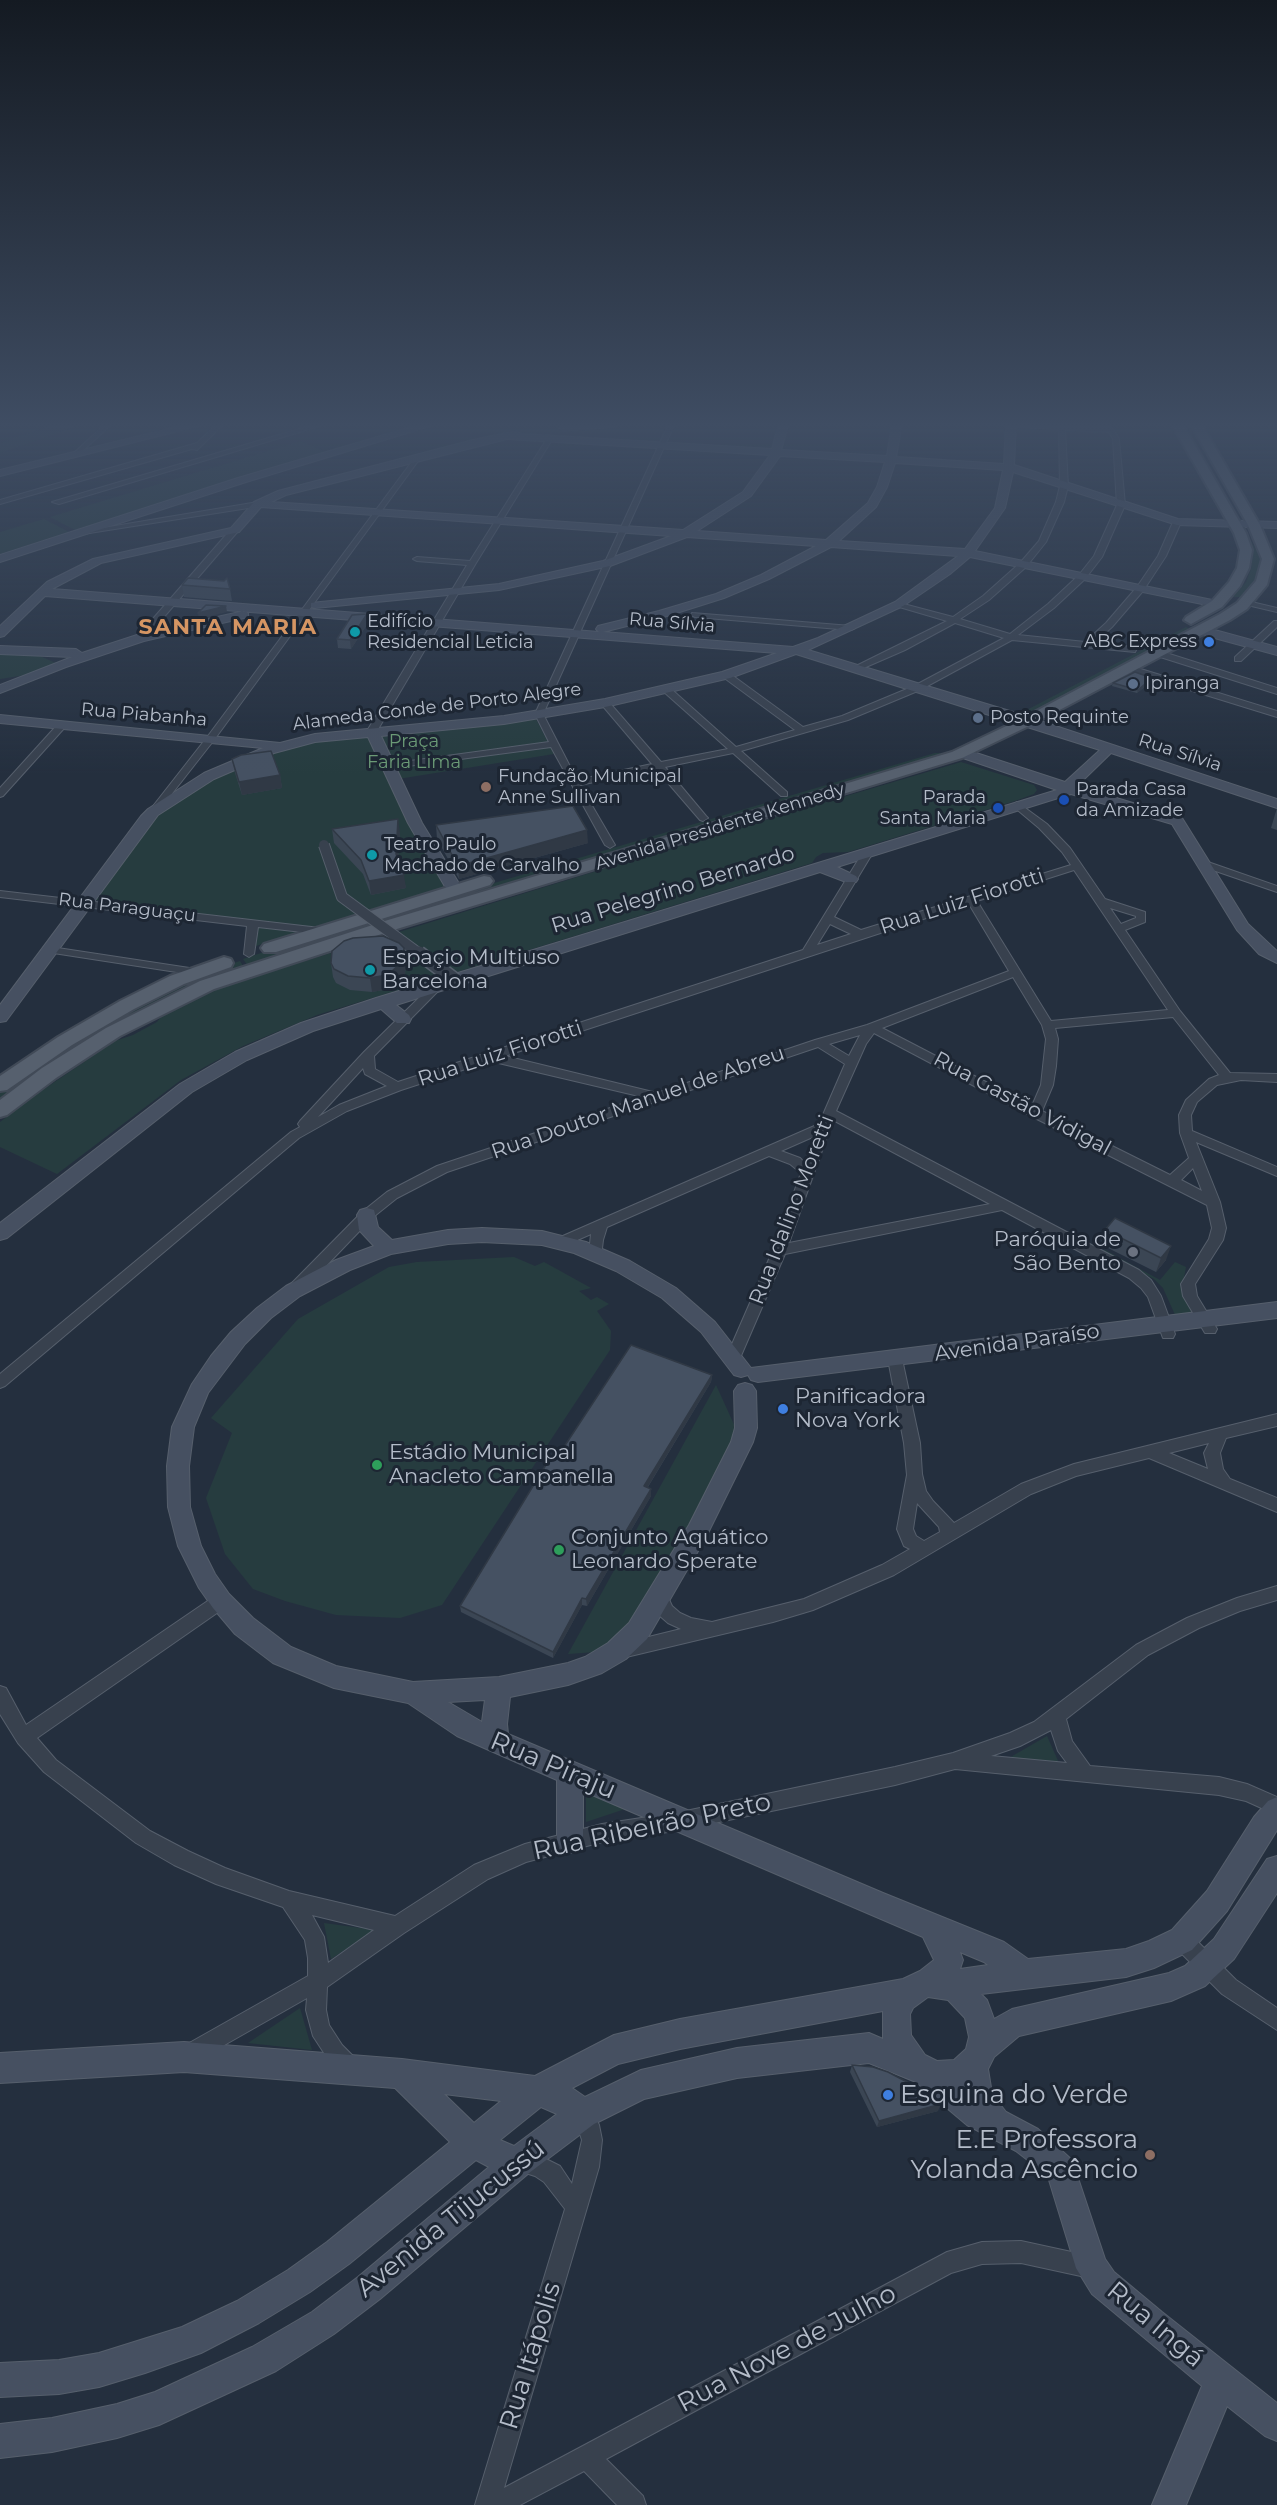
<!DOCTYPE html>
<meta charset="utf-8">
<style>
body{margin:0}
canvas{display:block;background:#242f3e}
</style>
<canvas width="1277" height="2505"></canvas>
<script>
const c = document.querySelector('canvas').getContext('2d');
c.lineJoin = 'round';
function fill(path, color) {
  c.fillStyle = color;
  c.fill(path, 'evenodd');
}
function poly(rows) {
  const path = new Path2D();
  for (const r of rows) {
    path.moveTo(r[0], r[1]);
    for (let i = 2; i < r.length; i += 2) path.lineTo(r[i], r[i + 1]);
  }
  return path;
}
function trace(path, color, width, dash) {
  c.strokeStyle = color;
  c.lineWidth = width;
  c.lineCap = dash ? 'butt' : 'round';
  c.setLineDash(dash || []);
  c.stroke(path);
}
function label(font, color, halo, rows, align = 'center') {
  c.font = font + ' Montserrat,sans-serif';
  c.lineWidth = 6;
  c.setLineDash([]);
  c.textBaseline = 'middle';
  c.strokeStyle = halo;
  c.fillStyle = color;
  for (const [text, x, y, turn = 0] of rows) {
    c.save();
    c.translate(x, y);
    c.rotate((+turn || 0) * Math.PI / 180);
    c.textAlign = isNaN(turn) ? turn : align;
    if (halo) c.strokeText(text, 0, 0);
    c.fillText(text, 0, 0);
    c.restore();
  }
}
const green = poly([
 [59,423,85,423,0,453,0,443],
 [301,441,325,452,75,530,50,517],
 [44,519,69,532,0,554,0,532],
 [1245,530,1256,550,1261,551,1260,570,1254,584,1244,597,1233,597,1246,582,1251,569,1253,553,1243,531],
 [1186,627,1191,630,1027,716,1019,714],
 [0,651,33,653,58,664,32,674,0,679],
 [535,717,554,754,398,779,373,732],
 [368,733,445,889,311,928,95,900,151,821,198,784,292,745],
 [935,753,942,753,942,756,248,966,243,959,294,942],
 [961,762,1034,785,1037,790,1034,794,1015,801,848,852,823,853,816,857,812,863,317,1015,243,1046,181,1080,57,1174,0,1147,0,1122,31,1098,115,1041,133,1035,157,1022,163,1014,180,1008,211,990,629,861,651,851,659,853,710,836,717,836,735,829],
 [256,926,300,932,256,946],
 [240,961,245,969,199,984,0,1106,0,1089,38,1060,192,977],
 [1099,1250,1105,1250,1160,1280,1175,1262,1186,1267,1183,1282,1191,1312,1184,1317,1176,1317,1163,1288,1154,1279],
 [514,1257,535,1266,544,1262,591,1288,579,1291,591,1300,597,1297,609,1304,597,1311,611,1331,610,1350,442,1605,400,1618,336,1615,285,1601,253,1589,225,1554,206,1498,232,1433,211,1418,298,1319,389,1267,417,1262],
 [716,1385,737,1431,684,1542,628,1631,596,1652,568,1654],
 [1047,1736,1059,1763,1009,1758],
 [586,1791,628,1808,586,1822],
 [324,1923,375,1930,331,1959],
 [300,2008,312,2050,248,2043]
]);
const street = poly([
 [106,423,113,423,77,456,73,456,73,454,106,423],
 [218,423,225,423,197,450,192,449,0,504,0,500,197,443,218,423],
 [319,423,330,423,59,504,52,502,319,423],
 [669,423,675,423,543,714,577,780,652,764,602,705,602,701,608,701,661,762,728,749,664,692,664,688,670,688,736,747,795,730,723,677,723,673,729,673,803,727,842,716,914,686,1004,638,955,623,905,650,859,670,852,668,947,621,896,606,896,602,953,617,983,596,1020,563,1039,541,1056,502,1060,486,1059,429,1011,427,1009,424,1101,428,1094,423,1103,423,1113,429,1119,439,1125,505,1102,557,1085,579,1054,608,1018,635,1085,642,1106,623,1137,587,1158,556,1173,522,1177,520,1181,522,1166,556,1143,591,1112,627,1094,643,1132,647,1136,650,1135,652,1012,640,920,690,848,720,741,751,787,792,787,796,781,796,733,753,665,767,706,816,708,818,703,821,700,820,656,769,580,785,615,845,610,848,605,845,551,747,385,769,383,767,388,764,549,742,535,714,669,423],
 [1065,430,1109,432,1113,439,1117,505,1094,556,1079,575,1048,604,1010,634,960,619,989,600,1026,567,1046,542,1064,502,1068,486,1065,430],
 [548,437,553,438,476,563,377,731,369,733,367,731,467,565,417,561,413,559,417,557,470,561,548,437],
 [416,456,421,457,214,740,156,814,150,814,150,810,208,736,416,456],
 [258,502,262,504,261,506,83,534,79,532,258,502],
 [232,528,239,530,144,640,138,640,138,636,232,528],
 [1243,600,1277,608,1277,612,1243,604,1243,600],
 [692,613,851,626,855,628,851,630,695,617,691,615,692,613],
 [1274,621,1277,621,1277,627,1241,661,1235,661,1235,657,1274,621],
 [1154,651,1160,651,1277,688,1277,694,1154,655,1154,651],
 [1125,666,1131,666,1277,711,1277,717,1125,670,1125,666],
 [59,723,67,725,3,796,0,797,0,788,59,723],
 [1017,802,1047,824,1070,848,1105,899,1145,912,1145,922,1125,930,1180,1011,1230,1073,1277,1074,1277,1082,1241,1080,1217,1085,1197,1102,1191,1115,1192,1131,1277,1167,1277,1176,1196,1142,1220,1202,1226,1228,1223,1240,1195,1284,1197,1296,1217,1329,1215,1333,1205,1333,1183,1296,1181,1284,1209,1239,1212,1228,1207,1205,1031,1116,874,1033,866,1044,836,1111,1139,1270,1151,1280,1161,1296,1175,1334,1173,1338,1163,1338,1148,1297,1141,1288,1129,1278,1002,1210,785,1254,740,1358,738,1362,733,1364,728,1362,726,1358,773,1250,801,1173,790,1164,769,1156,607,1227,603,1240,601,1257,596,1259,589,1254,591,1234,566,1245,556,1245,554,1242,556,1239,819,1124,845,1064,818,1047,447,1172,397,1198,372,1218,302,1291,292,1291,290,1287,292,1283,362,1212,387,1192,437,1166,643,1097,490,1061,401,1090,347,1111,299,1138,5,1386,0,1388,0,1374,291,1132,300,1127,298,1124,300,1121,364,1052,434,983,442,983,444,985,374,1056,375,1069,398,1082,803,950,863,852,871,852,872,854,834,917,861,930,1071,865,1062,852,1039,828,1014,807,1012,805,1017,802],
 [1074,870,1168,1010,1051,1021,977,901,1074,870],
 [969,904,1009,971,867,1025,815,1040,657,1093,505,1056,969,904],
 [1110,908,1136,916,1136,918,1121,924,1110,908],
 [830,924,851,934,817,945,830,924],
 [1013,977,1042,1025,1046,1039,1041,1085,1032,1106,882,1028,1013,977],
 [1173,1017,1219,1075,1209,1079,1186,1100,1179,1115,1180,1133,1189,1158,1170,1175,1042,1111,1053,1085,1056,1066,1058,1039,1055,1028,1173,1017],
 [860,1035,849,1056,829,1044,860,1035],
 [363,1068,365,1074,387,1086,339,1105,318,1117,363,1068],
 [833,1120,990,1204,789,1243,833,1120],
 [815,1136,805,1163,800,1158,781,1151,815,1136],
 [1193,1168,1202,1191,1181,1180,1193,1168],
 [1205,861,1277,886,1277,892,1201,866,1201,862,1205,861],
 [0,891,320,928,325,931,320,934,258,927,254,954,249,957,244,954,247,926,0,897,0,891],
 [51,947,196,969,202,972,196,975,47,952,47,948,51,947],
 [895,1353,900,1355,902,1359,920,1443,922,1474,926,1491,933,1501,954,1523,1021,1484,1074,1464,1277,1414,1277,1426,1226,1438,1220,1453,1223,1469,1230,1479,1277,1498,1277,1512,1149,1458,1076,1476,1031,1494,894,1575,813,1610,773,1622,622,1658,616,1655,614,1650,616,1645,681,1629,668,1623,660,1616,651,1596,653,1591,659,1589,665,1591,672,1606,680,1613,691,1618,712,1622,804,1599,882,1565,910,1549,904,1546,897,1529,907,1475,904,1443,888,1359,890,1355,895,1353],
 [1209,1443,1204,1453,1208,1469,1169,1453,1209,1443],
 [917,1503,939,1527,940,1532,924,1541,916,1536,913,1529,917,1503],
 [1277,1586,1277,1600,1240,1611,1199,1628,1148,1655,1066,1719,1072,1741,1090,1766,1219,1777,1247,1784,1277,1797,1277,1815,1246,1801,1219,1795,955,1769,895,1785,681,1830,602,1842,526,1862,488,1879,404,1933,327,1987,326,2010,329,2025,342,2045,357,2060,360,2067,357,2074,350,2077,343,2074,328,2059,313,2036,306,2010,307,1998,198,2060,191,2063,184,2060,181,2053,184,2046,308,1976,308,1958,305,1940,283,1907,216,1884,174,1865,136,1843,44,1772,18,1743,0,1714,0,1686,6,1688,26,1725,215,1596,221,1594,227,1596,229,1601,227,1606,37,1738,56,1760,150,1831,188,1851,225,1868,289,1891,395,1916,474,1865,525,1844,602,1824,681,1812,895,1767,953,1753,1010,1733,1034,1722,1136,1645,1187,1618,1237,1598,1277,1586],
 [1051,1730,1058,1751,1067,1763,991,1756,1020,1746,1051,1730],
 [312,1915,374,1930,328,1963,324,1937,312,1915],
 [1182,1930,1189,1933,1236,1980,1277,2008,1277,2030,1222,1994,1175,1947,1172,1940,1175,1933,1182,1930],
 [583,2103,590,2106,599,2125,602,2140,599,2167,504,2488,947,2252,982,2242,1021,2241,1090,2256,1098,2259,1101,2267,1098,2275,1090,2278,1021,2263,982,2264,951,2273,606,2459,643,2496,646,2505,617,2505,584,2471,520,2505,475,2505,565,2209,544,2182,535,2176,513,2169,509,2162,513,2155,520,2151,538,2155,560,2166,572,2184,582,2140,573,2113,576,2106,583,2103]
]);
const secondary = poly([
 [193,423,210,423,0,476,0,470,193,423],
 [425,423,440,423,246,482,0,562,0,555,238,478,425,423],
 [587,423,618,423,619,424,614,427,564,431,559,428,564,425,587,423],
 [779,423,789,423,781,450,887,456,892,423,902,423,896,457,1004,464,1006,423,1016,423,1014,465,1178,519,1277,522,1277,528,1177,525,1013,472,1005,508,975,551,1217,601,1223,604,1217,607,970,557,950,574,903,606,808,650,1013,712,1277,799,1277,808,1111,753,1077,786,1182,818,1248,924,1277,951,1277,963,1259,954,1237,930,1172,824,1071,794,837,867,856,876,858,879,856,882,846,882,820,872,396,1005,409,1015,411,1019,409,1023,397,1023,381,1009,313,1031,247,1060,192,1092,7,1238,0,1240,0,1223,180,1084,235,1052,301,1023,376,998,1057,790,957,756,955,753,957,750,967,750,1065,782,1100,750,796,654,730,678,605,707,504,724,381,736,422,823,463,890,455,895,447,890,408,823,368,737,315,742,274,753,214,779,158,815,6,1021,0,1022,0,1005,141,816,148,809,204,773,263,748,0,723,0,715,280,743,315,734,504,716,605,699,722,672,777,653,45,596,4,636,0,637,0,626,47,582,93,559,231,528,254,502,278,491,473,440,517,431,522,434,772,449,779,423],
 [507,439,770,455,743,492,683,530,271,502,286,495,507,439],
 [780,456,885,462,877,487,868,503,826,540,697,531,751,496,780,456],
 [895,463,1003,470,995,508,965,549,839,541,876,507,887,487,895,463],
 [261,507,671,536,603,561,499,584,311,603,311,607,315,608,499,590,610,566,687,537,816,546,761,575,716,594,659,611,598,626,596,629,599,632,52,589,101,563,239,532,261,507],
 [831,547,958,556,895,602,818,638,793,647,603,632,667,616,724,598,769,579,831,547],
 [244,611,248,613,248,617,144,641,66,667,0,693,0,685,72,657,0,654,0,646,76,649,82,653,137,635,244,611],
 [1200,626,1277,647,1277,655,1196,633,1196,627,1200,626],
 [367,1208,374,1210,378,1227,392,1240,448,1230,482,1228,542,1231,586,1242,630,1261,676,1288,715,1322,751,1368,1277,1302,1277,1318,758,1382,751,1380,748,1375,741,1377,734,1375,701,1332,662,1298,616,1271,574,1253,542,1245,482,1242,448,1244,391,1254,350,1270,300,1296,271,1318,245,1344,208,1393,194,1427,189,1466,190,1507,201,1546,215,1574,229,1594,253,1618,291,1647,336,1666,413,1682,499,1677,568,1663,585,1657,608,1643,629,1623,689,1525,731,1442,735,1428,734,1391,738,1385,745,1383,752,1385,756,1391,757,1428,753,1442,705,1539,647,1639,626,1659,602,1673,568,1685,510,1697,507,1724,508,1734,883,1893,1004,1942,1028,1959,1126,1949,1149,1941,1172,1930,1207,1891,1254,1817,1268,1801,1277,1797,1277,1830,1227,1911,1192,1950,1154,1968,1126,1977,981,1994,987,2000,994,2019,1012,2009,1169,1973,1185,1966,1214,1939,1267,1859,1277,1856,1277,1893,1234,1959,1205,1986,1171,2001,1019,2036,994,2057,988,2069,992,2094,1006,2112,1038,2129,1072,2160,1105,2259,1114,2272,1162,2312,1277,2403,1277,2441,1265,2436,1227,2406,1186,2505,1152,2505,1202,2386,1092,2294,1076,2268,1049,2180,1034,2165,1016,2151,967,2125,916,2082,869,2063,737,2078,644,2099,594,2124,529,2173,380,2299,334,2334,276,2371,159,2425,117,2438,52,2452,0,2458,0,2424,52,2418,117,2404,155,2392,252,2347,312,2312,358,2277,489,2167,476,2160,349,2264,310,2292,259,2323,201,2353,145,2373,99,2387,59,2394,0,2397,0,2363,59,2360,99,2353,182,2327,237,2301,288,2270,327,2242,450,2142,395,2088,184,2072,0,2083,0,2053,184,2042,402,2059,535,2076,614,2035,680,2019,903,1979,920,1971,934,1960,923,1937,583,1791,583,1840,579,1849,570,1853,561,1849,557,1840,557,1780,457,1736,408,1703,334,1688,273,1663,235,1634,213,1608,199,1588,178,1546,168,1507,167,1466,172,1427,192,1384,211,1356,231,1332,257,1308,286,1286,336,1260,374,1246,359,1230,357,1215,360,1210,367,1208],
 [485,1700,482,1722,448,1702,485,1700],
 [960,1952,984,1962,988,1965,960,1969,963,1960,960,1952],
 [928,1997,948,2000,965,2018,969,2037,966,2049,954,2060,937,2061,925,2055,911,2035,910,2014,913,2008,928,1997],
 [883,2011,883,2039,869,2033,737,2048,641,2070,585,2097,572,2088,618,2064,680,2049,883,2011],
 [444,2094,501,2101,474,2123,444,2094],
 [541,2107,557,2114,514,2146,500,2140,541,2107]
]);
const primary = poly([
 [1171,423,1182,423,1246,533,1252,550,1249,568,1240,586,1222,607,1191,624,1184,620,1186,617,1212,601,1229,582,1237,568,1240,550,1234,533,1171,423],
 [1190,423,1201,423,1260,525,1274,559,1267,585,1247,609,1230,620,1033,724,962,758,400,928,214,989,120,1036,56,1078,7,1115,0,1117,0,1100,42,1068,106,1028,200,981,388,920,952,752,1023,718,1220,614,1237,603,1256,581,1262,559,1248,525,1190,423],
 [484,876,490,877,493,881,490,885,276,952,264,952,261,948,264,944,484,876],
 [224,957,231,959,233,963,231,967,184,984,134,1009,72,1045,7,1090,0,1091,0,1076,58,1037,120,1001,170,976,224,957]
]);
const streetBridgeFar1 = poly([
 [324,845,342,897,421,955]
]);
const streetBridge = poly([
 [419,953,455,980]
]);
const wall = poly([
 [182,585,230,589,232,601,184,597],
 [368,623,351,649,338,648,337,639],
 [1152,681,1137,693,1112,686,1113,683],
 [232,759,280,775,282,788,242,795,235,773],
 [1277,808,1277,830,1271,828],
 [436,825,588,843,459,879,437,839],
 [332,829,400,832,398,860,406,888,371,895,363,874,334,843],
 [404,948,406,962,405,975,393,986,383,990,372,992,350,990,336,983,333,977,331,963],
 [1105,1230,1166,1260,1156,1272,1100,1244],
 [712,1375,711,1382,648,1487,651,1496,587,1606,582,1605,553,1658,461,1612,460,1606],
 [852,2065,938,2111,877,2127,850,2072]
]);
const shadedWall = poly([
 [226,606,227,612,199,619,198,613],
 [367,614,368,623,351,649,350,640],
 [1152,678,1152,681,1137,693,1138,690],
 [280,775,282,788,242,795,239,782],
 [398,819,400,832,398,868,396,854],
 [587,830,588,843,459,879,458,866],
 [404,875,406,888,371,895,369,881],
 [404,948,406,962,405,975,393,986,383,990,372,992,370,978],
 [1171,1246,1166,1260,1156,1272,1161,1258],
 [712,1375,711,1382,644,1493,644,1486],
 [651,1489,651,1496,587,1606,586,1599],
 [582,1598,582,1605,553,1658,553,1652],
 [941,2104,938,2111,877,2127,879,2121]
]);
const building = poly([
 [188,578,224,581,227,578,230,589,182,585,188,578],
 [206,605,226,606,198,613,206,605],
 [367,614,350,640,337,639,352,615,367,614],
 [1135,672,1152,678,1138,690,1113,683,1135,672],
 [271,751,280,775,239,782,232,759,241,755,271,751],
 [573,806,587,830,458,866,436,825,573,806],
 [398,819,396,854,404,875,369,881,361,860,332,829,398,819],
 [383,936,399,943,404,948,403,961,391,972,381,976,370,978,348,976,334,969,331,963,332,951,344,941,353,938,383,936],
 [1115,1218,1171,1246,1161,1258,1105,1230,1115,1218],
 [631,1345,712,1375,644,1486,651,1489,586,1599,582,1598,553,1652,460,1606,555,1450,560,1453,631,1345],
 [852,2065,873,2067,888,2072,928,2093,941,2104,879,2121,852,2065]
]);
const markers = [
 [355,632,6,"#0f9aa8"],
 [1209,642,6,"#3f7fe0"],
 [1133,684,6,"#5c6f8a"],
 [978,718,6,"#5c6f8a"],
 [486,787,6,"#8d6e63"],
 [1064,800,6,"#1a4fb4"],
 [998,808,6,"#1a4fb4"],
 [372,855,6,"#0f9aa8"],
 [370,970,6,"#0f9aa8"],
 [1133,1252,6,"#6b7280"],
 [783,1409,6,"#3f7fe0"],
 [377,1465,6,"#2e9e5b"],
 [559,1550,6,"#2e9e5b"],
 [888,2095,6,"#3f7fe0"],
 [1150,2155,6,"#8d6e63"]
];
const farPoinames = [
 ["Edifício",367,622],
 ["Residencial Leticia",367,643],
 ["ABC Express",1197,642,"right"],
 ["Ipiranga",1145,684],
 ["Posto Requinte",990,718],
 ["Fundação Municipal",498,777],
 ["Anne Sullivan",498,798],
 ["Parada Casa",1076,790],
 ["da Amizade",1076,811],
 ["Parada",986,798,"right"],
 ["Santa Maria",986,819,"right"],
 ["Teatro Paulo",384,845],
 ["Machado de Carvalho",384,866]
];
const farStreetnames = [
 ["Rua Sílvia",672,623,5],
 ["Alameda Conde de Porto Alegre",437,707,-7],
 ["Rua Piabanha",144,715,5],
 ["Rua Sílvia",1180,753,18],
 ["Avenida Presidente Kennedy",720,827,-17],
 ["Rua Paraguaçu",127,908,7]
];
const farParknames = [
 ["Praça",414,742],
 ["Faria Lima",414,763]
];
const streetNames = [
 ["Rua Pelegrino Bernardo",673,890,-17],
 ["Rua Luiz Fiorotti",962,902,-18],
 ["Rua Luiz Fiorotti",500,1054,-18],
 ["Rua Doutor Manuel de Abreu",638,1103,-19],
 ["Rua Gastão Vidigal",1022,1104,28],
 ["Rua Idalino Moretti",792,1210,-69],
 ["Avenida Paraíso",1017,1343,-8]
];
const poiNames = [
 ["Espaçio Multiuso",382,958],
 ["Barcelona",382,982],
 ["Paróquia de",1121,1240,"right"],
 ["São Bento",1121,1264,"right"],
 ["Panificadora",795,1397],
 ["Nova York",795,1421],
 ["Estádio Municipal",389,1453],
 ["Anacleto Campanella",389,1477],
 ["Conjunto Aquático",571,1538],
 ["Leonardo Sperate",571,1562]
];
const farDistrictnames = [
 ["SANTA MARIA",228,628]
];
const nearStreetnames = [
 ["Rua Piraju",553,1766,23],
 ["Rua Ribeirão Preto",652,1827,-12],
 ["Avenida Tijucussú",451,2219,-39],
 ["Rua Ingá",1155,2325,40],
 ["Rua Nove de Julho",787,2349,-28],
 ["Rua Itápolis",531,2356,-73]
];
const nearPoinames = [
 ["Esquina do Verde",900,2095],
 ["E.E Professora",1138,2140,"right"],
 ["Yolanda Ascêncio",1138,2170,"right"]
];
fill(green, '#263c3f');
trace(street, '#565f6c', 2);
trace(secondary, '#565f6c', 2);
trace(primary, '#414a57', 4);
fill(street, '#38414e');
fill(secondary, '#465061');
fill(primary, '#56606e');
trace(streetBridgeFar1, '#565f6c', 12, []);
trace(streetBridge, '#565f6c', 16, []);
trace(streetBridgeFar1, '#38414e', 10);
trace(streetBridge, '#38414e', 13);
fill(wall, '#3b4654');
fill(shadedWall, '#303945');
fill(building, '#455162');
trace(building, '#303945', 1.5);
const sky = c.createLinearGradient(0, 0, 0, 774);
sky.addColorStop(0, '#141a22');
sky.addColorStop(0.55, '#3f4d63');
sky.addColorStop(1, '#3f4d6300');
c.fillStyle = sky;
c.fillRect(0, 0, 1277, 774);
for (const [x, y, r, color] of markers) {
  const dot = new Path2D();
  dot.arc(x, y, r, 0, 2 * Math.PI);
  c.fillStyle = color;
  c.fill(dot);
  trace(dot, '#1d2633', 2);
}
label('18px', '#b4bcc9', '#1d2633', farPoinames, 'left');
label('18px', '#b4bcc9', '#1d2633', farStreetnames);
label('18px', '#6b9a76', '#1d2633', farParknames);
label('21px', '#b4bcc9', '#1d2633', streetNames);
label('21px', '#b4bcc9', '#1d2633', poiNames, 'left');
c.letterSpacing = '1.5px';
label('bold 22px', '#d59563', '#1d2633', farDistrictnames);
c.letterSpacing = '0px';
label('26px', '#b4bcc9', '#1d2633', nearStreetnames);
label('26px', '#b4bcc9', '#1d2633', nearPoinames, 'left');
</script>
